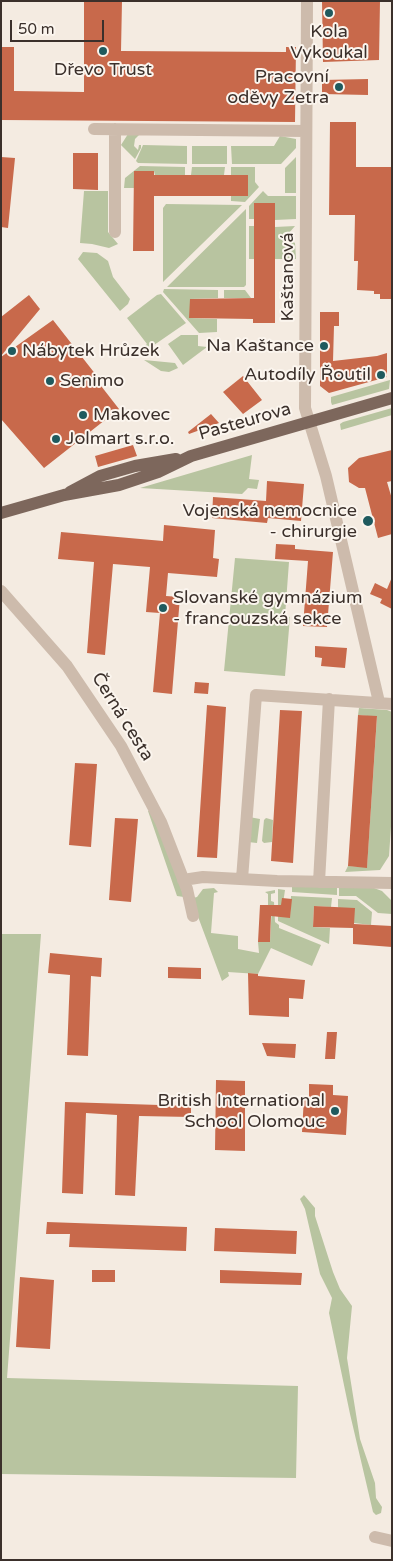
<!DOCTYPE html>
<meta charset="utf-8">
<style>
body{margin:0}
#map{position:relative;width:393px;height:1561px;overflow:hidden;background:#f4ebe1;font-family:"Varela Round",sans-serif}
canvas{display:block}
.frame{position:absolute;inset:0;border:2px solid #3b302b;pointer-events:none}
.scale{position:absolute;left:10px;top:20px;width:94px;height:22px;box-sizing:border-box;border:2px solid #3b302b;border-top:0;padding-left:6px;font-size:15px;line-height:18px;white-space:nowrap;color:#3b302b;-webkit-text-stroke:4px #fbf5ee;paint-order:stroke}
</style>
<div id="map">
<canvas width="393" height="1561"></canvas>
<div class="frame"></div>
<div class="scale">50 m</div>
</div>
<script>
const c = document.querySelector('canvas').getContext('2d');
c.lineJoin = 'round';
function fill(path, color) {
  c.fillStyle = color;
  c.fill(path, 'evenodd');
}
function poly(rows) {
  const path = new Path2D();
  for (const r of rows) {
    path.moveTo(r[0], r[1]);
    for (let i = 2; i < r.length; i += 2) path.lineTo(r[i], r[i + 1]);
  }
  return path;
}
function trace(path, color, width, dash) {
  c.strokeStyle = color;
  c.lineWidth = width;
  c.lineCap = dash ? 'butt' : 'round';
  c.setLineDash(dash || []);
  c.stroke(path);
}
function label(font, color, halo, rows, align = 'center') {
  c.font = font + ' "Varela Round",sans-serif';
  c.lineWidth = 4;
  c.setLineDash([]);
  c.textBaseline = 'middle';
  c.strokeStyle = halo;
  c.fillStyle = color;
  for (const [text, x, y, turn = 0] of rows) {
    c.save();
    c.translate(x, y);
    c.rotate((+turn || 0) * Math.PI / 180);
    c.textAlign = isNaN(turn) ? turn : align;
    if (halo) c.strokeText(text, 0, 0);
    c.fillText(text, 0, 0);
    c.restore();
  }
}
const green = poly([
 [128,134,139,135,135,139,134,146,138,150,139,145,141,145,141,148,135,159,121,145],
 [280,136,296,139,296,148,281,164,232,164,231,146,274,146],
 [143,145,187,146,187,164,138,163,136,161],
 [192,146,227,146,227,164,192,164],
 [296,157,296,193,285,193,285,168],
 [140,166,185,167,185,175,155,175,154,171,134,171,134,188,124,188,125,178],
 [192,167,225,167,224,175,191,175],
 [231,167,255,167,255,182,259,187,245,202,231,201,231,196,248,185,248,175,231,175],
 [84,191,108,191,108,232,118,244,109,248,92,244,80,243],
 [263,191,268,196,296,196,296,219,275,220,275,203,255,203,254,219,249,219,249,206],
 [166,204,242,205,163,282,163,208],
 [246,209,246,285,244,287,167,287],
 [249,226,254,226,254,259,249,259],
 [295,226,289,233,290,240,295,243,296,259,275,259,275,227],
 [83,252,97,253,108,261,113,277,130,299,128,304,120,311,78,259],
 [164,289,218,290,218,298,190,299,190,318,217,319,217,332,199,333,163,292],
 [224,290,245,290,251,298,224,298],
 [161,294,186,323,141,354,138,352,147,344,127,318,157,295],
 [181,335,198,335,198,346,207,347,183,365,168,344],
 [144,360,175,363,178,368,169,372,161,371],
 [390,380,389,389,332,405,331,402,331,397],
 [392,408,392,415,341,430,340,424,343,422],
 [252,455,249,479,259,480,257,489,248,488,242,494,140,488],
 [235,558,289,562,285,616,290,617,285,676,224,671],
 [359,708,387,710,392,712,392,812,389,856,380,870,345,872,348,866,367,867,377,717,358,715],
 [154,810,184,897,177,896,148,811],
 [249,817,260,819,257,843,248,842],
 [266,818,273,820,272,842,264,843,262,841,264,820],
 [292,886,337,887,337,895,292,892],
 [339,887,374,888,382,891,392,901,392,914,378,913,356,896,339,896],
 [203,889,214,888,218,892,214,893,211,933,238,936,238,949,259,953,258,942,270,942,272,905,268,905,268,894,265,892,275,890,275,893,271,894,271,901,274,902,275,922,279,925,279,928,321,945,312,966,271,948,258,974,228,972,229,976,222,981,194,906,193,898,197,897],
 [278,889,285,890,281,917,290,917,291,896,332,898,331,907,314,906,313,927,330,928,329,944,278,921],
 [338,899,357,900,372,912,371,925,354,923,338,907],
 [1,934,41,934,7,1378,298,1386,296,1478,1,1474],
 [304,1195,315,1208,315,1216,333,1272,340,1289,352,1306,347,1358,360,1439,375,1483,376,1498,382,1507,381,1513,376,1515,373,1512,350,1414,329,1313,332,1298,320,1274,305,1209,300,1199]
]);
const building = poly([
 [84,1,122,1,121,51,286,52,286,47,296,47,295,122,1,120,1,47,14,47,14,91,84,92],
 [322,1,380,1,379,60,323,62],
 [368,79,368,95,322,94,322,80],
 [330,122,356,122,356,167,392,167,392,299,380,299,380,294,374,294,374,291,357,290,358,261,354,261,355,215,329,215],
 [73,153,98,153,98,190,73,189],
 [1,157,15,158,8,228,1,227],
 [134,171,154,171,154,175,248,175,248,196,154,196,154,251,133,251],
 [254,203,275,203,275,323,253,323,253,319,189,318,190,299,254,298],
 [29,295,40,309,1,356,1,317],
 [320,312,339,312,339,326,334,326,333,361,377,356,387,353,387,377,329,393,320,386],
 [53,320,100,380,98,382,119,409,44,468,1,419,1,357],
 [243,376,262,400,243,414,223,392],
 [211,414,219,423,189,434,188,432],
 [133,445,137,456,98,467,95,456],
 [392,450,392,481,387,482,392,499,392,534,378,538,365,488,359,488,349,482,348,468,359,458],
 [267,481,304,484,301,521,268,518,267,523,212,518,213,497,266,501],
 [164,525,215,530,213,558,219,559,217,577,168,573,166,596,180,597,172,694,153,692,160,613,146,612,150,567,113,564,105,655,87,653,94,562,58,559,61,532,163,541],
 [276,544,295,545,295,549,333,552,327,627,303,626,308,561,275,559],
 [392,577,392,609,380,603,382,599,370,594,375,583,387,589],
 [315,646,347,648,345,668,321,666,322,658,315,657],
 [195,682,209,683,208,694,194,693],
 [207,705,226,707,217,858,197,857],
 [280,710,302,711,293,863,271,861],
 [358,715,377,716,367,868,348,866],
 [75,763,97,764,91,847,69,845],
 [115,818,138,819,131,902,109,900],
 [282,898,292,899,290,918,271,916,270,942,258,942,260,905,281,905],
 [314,906,355,908,354,924,392,926,392,947,353,944,353,928,313,927],
 [50,953,102,958,101,977,91,976,88,1056,67,1055,70,975,48,973],
 [168,967,201,968,201,979,168,978],
 [248,973,258,974,258,976,305,980,303,999,289,998,289,1017,249,1015],
 [327,1032,337,1032,335,1059,325,1059],
 [262,1043,296,1044,295,1058,267,1056],
 [216,1080,245,1081,245,1151,215,1150],
 [309,1084,333,1085,333,1095,348,1096,346,1135,302,1132,304,1097,309,1097],
 [65,1102,191,1106,191,1117,139,1116,135,1196,115,1195,117,1115,86,1113,83,1194,62,1193],
 [47,1222,187,1227,186,1251,69,1247,70,1234,46,1234],
 [215,1228,297,1231,296,1254,214,1251],
 [92,1270,115,1270,115,1282,92,1282],
 [220,1270,302,1273,301,1285,220,1283],
 [20,1277,54,1280,50,1349,16,1347]
]);
const minor = poly([
 [307,1,305,408,326,476,379,702],
 [94,129,306,131],
 [115,129,115,232],
 [1,591,67,666,121,746,161,822,187,889,193,916],
 [242,879,256,695,392,704],
 [183,880,203,877,277,881,392,883],
 [319,882,329,699],
 [375,1537,392,1541]
]);
const major = poly([
 [70,492,100,476,135,466,176,459],
 [1,513,64,495,119,485,158,472,191,456,392,398]
]);
const markers = [
 [329,13,5,"#1f5a5e"],
 [103,51,5,"#1f5a5e"],
 [339,87,5,"#1f5a5e"],
 [324,346,5,"#1f5a5e"],
 [12,351,5,"#1f5a5e"],
 [381,375,5,"#1f5a5e"],
 [50,381,5,"#1f5a5e"],
 [83,415,5,"#1f5a5e"],
 [56,439,5,"#1f5a5e"],
 [368,521,6,"#1f5a5e"],
 [163,608,5,"#1f5a5e"],
 [335,1111,5,"#1f5a5e"]
];
const poiNames = [
 ["Kola",329,32,"center"],
 ["Vykoukal",329,53,"center"],
 ["Dřevo Trust",103,70,"center"],
 ["Pracovní",329,77],
 ["oděvy Zetra",329,98],
 ["Na Kaštance",314,346],
 ["Nábytek Hrůzek",22,351,"left"],
 ["Autodíly Řoutil",371,375],
 ["Senimo",60,381,"left"],
 ["Makovec",93,415,"left"],
 ["Jolmart s.r.o.",66,439,"left"],
 ["Vojenská nemocnice",357,511],
 ["- chirurgie",357,532],
 ["Slovanské gymnázium",173,598,"left"],
 ["- francouzská sekce",173,619,"left"],
 ["British International",325,1101],
 ["School Olomouc",325,1122]
];
const streetNames = [
 ["Kaštanová",288,277,-90],
 ["Pasteurova",245,422,-16],
 ["Černá cesta",122,717,58]
];
fill(green, '#b8c4a0');
fill(building, '#c8694b');
trace(minor, '#cdbbac', 12);
trace(major, '#7d675c', 12);
for (const [x, y, r, color] of markers) {
  const dot = new Path2D();
  dot.arc(x, y, r, 0, 2 * Math.PI);
  c.fillStyle = color;
  c.fill(dot);
  trace(dot, '#fbf5ee', 2);
}
label('18px', '#3b302b', '#fbf5ee', poiNames, 'right');
label('18px', '#3b302b', '#fbf5ee', streetNames);
</script>
